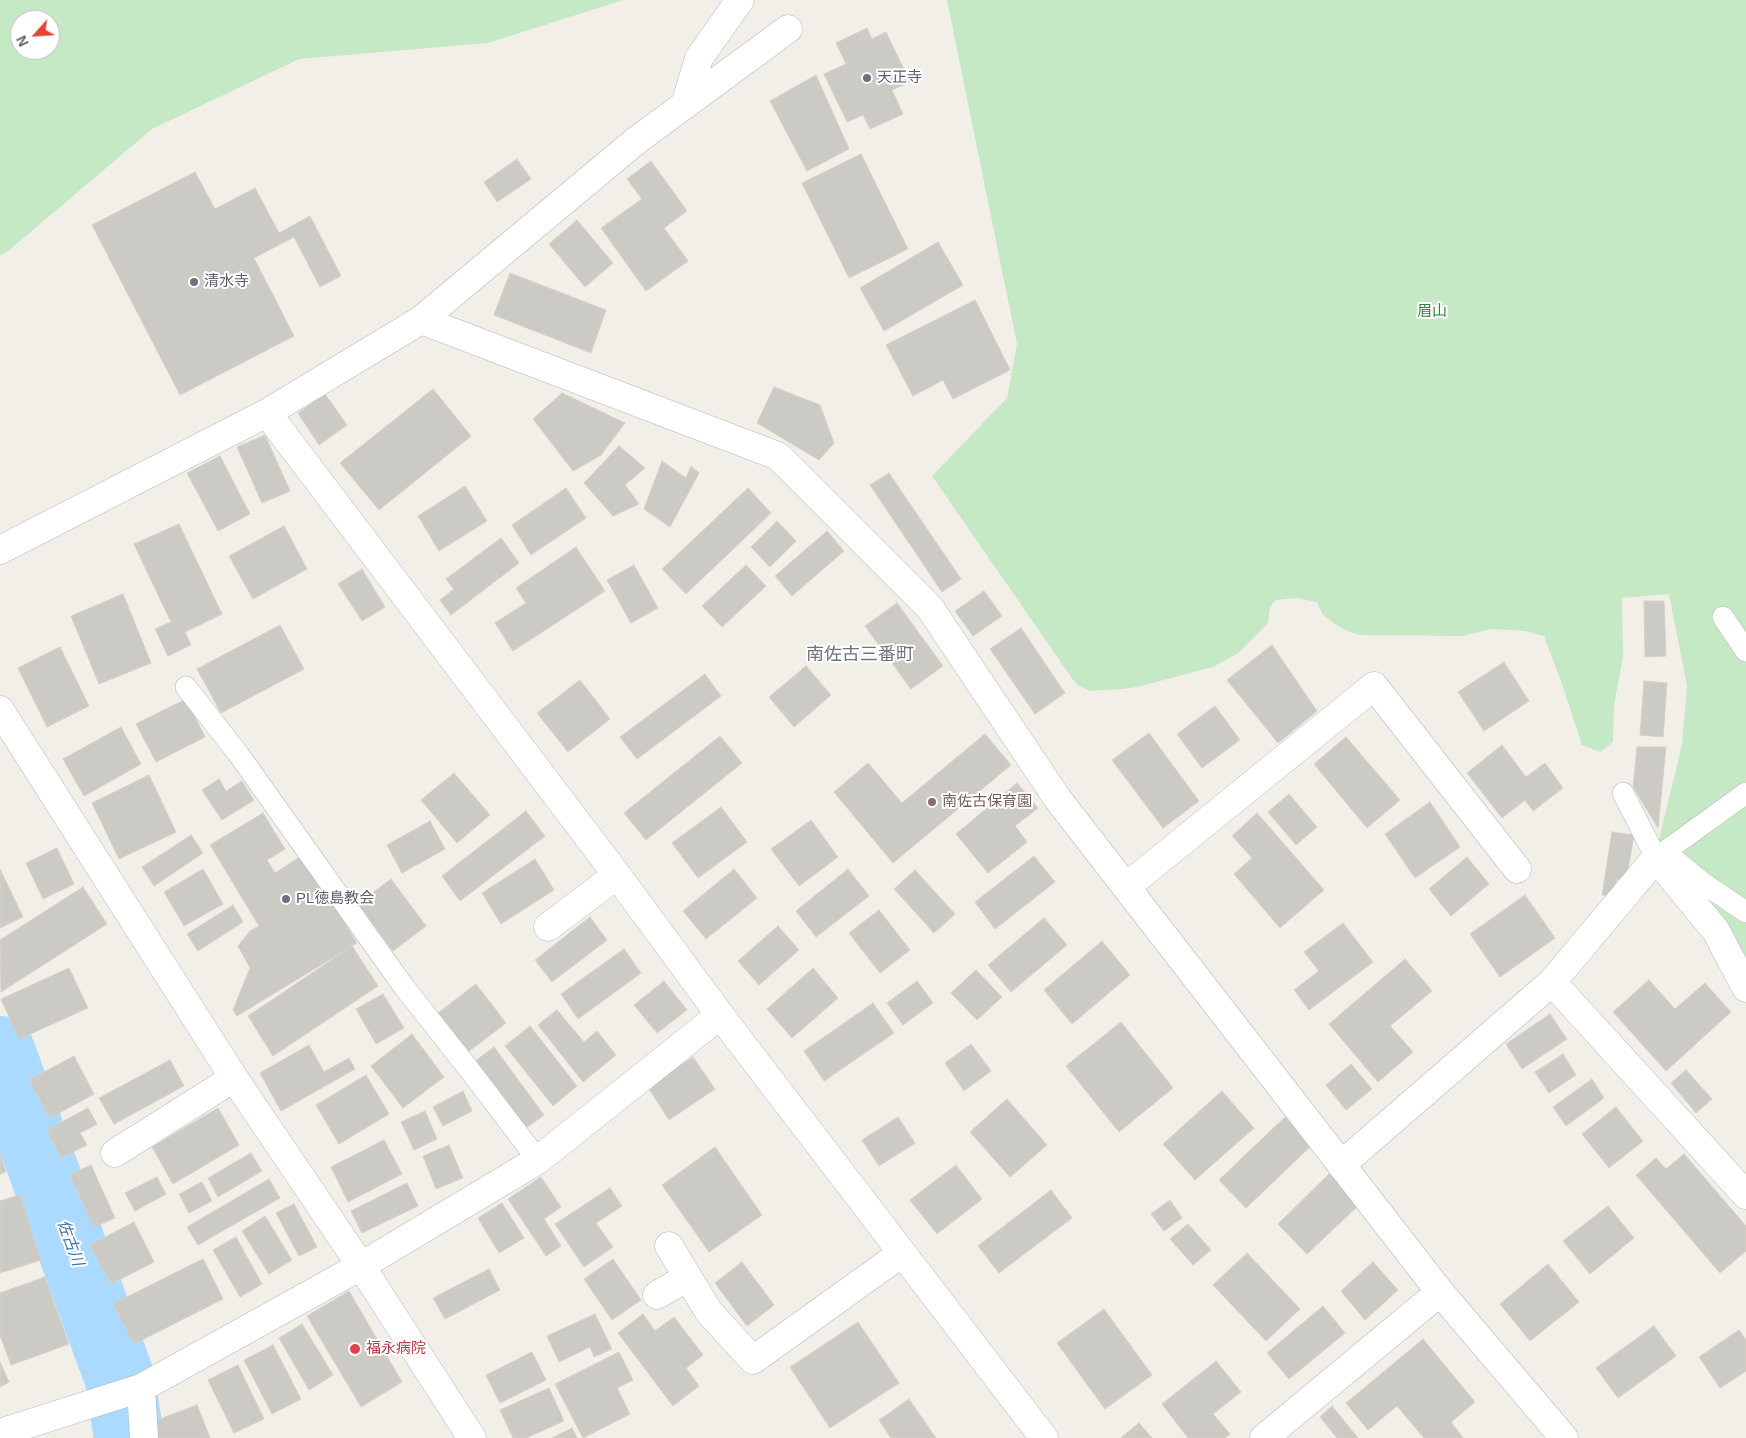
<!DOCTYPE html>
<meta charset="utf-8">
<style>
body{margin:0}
#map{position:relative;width:1746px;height:1438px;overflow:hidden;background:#f1efe8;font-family:Arial,sans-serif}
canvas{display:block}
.north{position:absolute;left:10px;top:10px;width:50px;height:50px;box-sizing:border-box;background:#fff;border:1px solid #bfc1c3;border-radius:50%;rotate:244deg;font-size:14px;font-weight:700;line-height:20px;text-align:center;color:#5f6368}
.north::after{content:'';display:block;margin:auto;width:18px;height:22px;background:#ea4335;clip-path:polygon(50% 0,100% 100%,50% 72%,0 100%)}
</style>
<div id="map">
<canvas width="1746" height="1438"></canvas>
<div class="north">N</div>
</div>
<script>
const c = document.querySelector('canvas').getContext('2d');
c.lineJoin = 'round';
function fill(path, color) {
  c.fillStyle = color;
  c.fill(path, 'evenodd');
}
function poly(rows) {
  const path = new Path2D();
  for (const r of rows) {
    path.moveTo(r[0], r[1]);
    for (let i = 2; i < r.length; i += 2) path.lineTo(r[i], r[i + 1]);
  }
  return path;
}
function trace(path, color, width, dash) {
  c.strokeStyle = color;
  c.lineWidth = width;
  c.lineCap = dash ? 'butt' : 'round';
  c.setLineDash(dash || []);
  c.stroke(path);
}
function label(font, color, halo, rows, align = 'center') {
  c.font = font + ' Arial,"Noto Sans JP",sans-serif';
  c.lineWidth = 4;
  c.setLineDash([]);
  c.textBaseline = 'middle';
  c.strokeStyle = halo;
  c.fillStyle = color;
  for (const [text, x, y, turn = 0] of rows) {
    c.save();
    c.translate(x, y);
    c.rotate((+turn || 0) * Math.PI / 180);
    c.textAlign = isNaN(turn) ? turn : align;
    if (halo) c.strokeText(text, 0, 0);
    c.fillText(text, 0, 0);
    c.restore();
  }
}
const green = poly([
 [0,0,623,0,488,43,299,59,152,129,7,252,0,255],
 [20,20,50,20,50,50,20,50],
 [947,0,1746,0,1746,965,1658,843,1682,745,1687,686,1669,594,1622,598,1623,657,1614,705,1613,742,1600,752,1582,745,1560,678,1544,636,1525,631,1491,629,1462,636,1359,635,1341,628,1323,615,1317,602,1297,598,1275,600,1270,608,1268,623,1238,653,1213,667,1141,686,1122,689,1089,691,1076,684,932,476,1007,398,1017,344]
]);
const river = poly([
 [0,1051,120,1379,129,1438]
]);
const building = poly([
 [867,28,872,39,886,32,910,82,892,90,903,114,870,129,863,115,847,122,824,74,846,64,836,43,867,28],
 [816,75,849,149,807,171,770,101,816,75],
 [861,154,908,249,849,278,802,183,861,154],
 [517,159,531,179,497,202,484,182,517,159],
 [651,161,687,211,664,228,688,261,646,291,601,228,642,199,627,179,651,161],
 [195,172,215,209,255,188,279,233,310,216,341,276,320,287,294,237,254,258,294,336,180,395,92,225,195,172],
 [577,220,613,263,585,287,549,244,577,220],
 [938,242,963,285,884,331,860,288,938,242],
 [510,273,606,310,591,353,494,315,510,273],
 [975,300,1010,370,953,399,943,380,913,396,886,345,975,300],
 [774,387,820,405,834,443,819,460,757,423,774,387],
 [433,389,471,436,379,510,340,463,433,389],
 [562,393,625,423,601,455,573,471,533,419,562,393],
 [325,394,347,425,319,445,298,413,325,394],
 [265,435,290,491,262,503,237,447,265,435],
 [619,446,645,468,625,485,639,504,613,516,584,483,619,446],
 [220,456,250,514,218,531,187,473,220,456],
 [662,461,686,478,691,466,699,473,670,527,644,509,662,461],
 [889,473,961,579,942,592,870,485,889,473],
 [465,486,487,521,439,551,418,516,465,486],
 [566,488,586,518,531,555,512,525,566,488],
 [748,488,771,513,686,594,662,569,748,488],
 [777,521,796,541,770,567,751,547,777,521],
 [179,524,222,614,185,632,191,645,168,656,155,629,171,622,134,544,179,524],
 [284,526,307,569,253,599,229,556,284,526],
 [827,531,844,551,792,596,775,576,827,531],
 [501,538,519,563,451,615,440,600,454,589,446,579,501,538],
 [576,547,605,591,513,651,495,623,526,603,516,588,576,547],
 [634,565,658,608,631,623,607,580,634,565],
 [746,565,766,586,722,627,702,606,746,565],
 [362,569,385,607,362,621,338,584,362,569],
 [984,591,1002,616,973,636,955,611,984,591],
 [123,594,151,663,99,684,71,616,123,594],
 [1644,601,1664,601,1666,656,1645,657,1644,601],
 [897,603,943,666,911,689,865,626,897,603],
 [280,625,304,669,221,713,197,669,280,625],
 [1021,628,1065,693,1035,714,990,649,1021,628],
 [1272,645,1317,711,1278,743,1227,680,1272,645],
 [60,647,89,706,47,727,18,668,60,647],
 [1504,662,1529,701,1484,731,1458,692,1504,662],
 [806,666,831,695,794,727,769,697,806,666],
 [705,674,721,696,637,759,620,737,705,674],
 [580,680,610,719,568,752,537,713,580,680],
 [1644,681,1667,683,1663,737,1640,735,1644,681],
 [186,699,205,737,156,762,136,724,186,699],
 [1215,706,1240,740,1202,768,1177,734,1215,706],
 [121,727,141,764,84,796,63,759,121,727],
 [1149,733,1199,801,1163,828,1112,760,1149,733],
 [985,734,1011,765,893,863,834,792,868,763,902,803,985,734],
 [720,736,742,763,646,840,624,813,720,736],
 [1346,737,1400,800,1367,828,1314,764,1346,737],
 [1502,745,1526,777,1545,763,1563,788,1533,811,1525,800,1502,818,1467,773,1502,745],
 [1637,747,1666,747,1658,828,1633,787,1637,747],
 [454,773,490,815,457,843,421,800,454,773],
 [149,775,176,832,119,859,92,803,149,775],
 [219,779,226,791,242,781,254,800,222,820,202,790,219,779],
 [1017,783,1038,808,1015,826,1027,842,988,873,956,834,1017,783],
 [1289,794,1317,827,1296,845,1268,812,1289,794],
 [1430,802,1460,847,1415,878,1385,834,1430,802],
 [721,807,747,842,698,878,672,843,721,807],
 [526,811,545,836,460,901,442,876,526,811],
 [263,813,285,849,267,860,275,873,303,855,357,943,237,1016,233,1010,250,968,238,946,250,931,259,926,210,845,263,813],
 [1257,813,1324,890,1280,928,1234,874,1252,858,1232,836,1257,813],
 [811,820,838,857,799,886,771,849,811,820],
 [430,821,445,849,402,873,387,845,430,821],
 [1612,832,1634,835,1626,881,1617,879,1614,897,1602,895,1612,832],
 [191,835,203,853,154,886,142,867,191,835],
 [57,848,74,884,43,899,26,863,57,848],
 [1034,856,1055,882,995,929,975,902,1034,856],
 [1467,857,1489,884,1451,916,1429,889,1467,857],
 [535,859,554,890,501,924,482,893,535,859],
 [0,869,23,917,0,928,0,869],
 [203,869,223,904,184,926,164,892,203,869],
 [734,869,757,898,706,939,683,911,734,869],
 [848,869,869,896,816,937,796,911,848,869],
 [915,870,955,914,934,933,894,889,915,870],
 [391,879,426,926,393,951,358,904,391,879],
 [83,887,107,924,1,992,0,940,83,887],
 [1525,895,1555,938,1500,977,1470,934,1525,895],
 [233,905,243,922,198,951,187,934,233,905],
 [879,910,910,950,880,973,849,933,879,910],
 [590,917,607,940,552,982,535,960,590,917],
 [1044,918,1067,945,1011,992,988,965,1044,918],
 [1343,923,1373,962,1309,1010,1294,990,1319,971,1304,952,1343,923],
 [778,926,799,950,759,985,738,961,778,926],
 [1102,941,1130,975,1072,1024,1044,990,1102,941],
 [352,946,378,986,273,1056,248,1016,352,946],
 [624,949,641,973,578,1019,561,994,624,949],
 [1405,959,1432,991,1390,1026,1413,1052,1378,1082,1329,1024,1405,959],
 [69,968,88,1008,19,1039,1,999,69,968],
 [813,968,838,998,792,1038,767,1009,813,968],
 [976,970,1002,997,977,1020,951,993,976,970],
 [1649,980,1675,1009,1705,983,1731,1012,1666,1071,1613,1012,1649,980],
 [664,981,687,1010,657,1033,634,1005,664,981],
 [917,981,933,1003,903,1025,887,1003,917,981],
 [476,984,506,1023,468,1052,438,1013,476,984],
 [383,994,404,1028,376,1044,356,1009,383,994],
 [873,1003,894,1033,824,1081,804,1051,873,1003],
 [557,1010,584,1042,597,1031,616,1055,583,1082,538,1025,557,1010],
 [1550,1014,1567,1039,1522,1069,1506,1044,1550,1014],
 [1121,1022,1173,1088,1119,1132,1066,1066,1121,1022],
 [530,1026,577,1086,553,1106,505,1046,530,1026],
 [412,1034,444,1077,403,1108,371,1066,412,1034],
 [971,1044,991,1071,964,1091,945,1063,971,1044],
 [309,1045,324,1072,349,1058,355,1069,281,1111,260,1073,309,1045],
 [494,1047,544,1115,526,1128,475,1061,494,1047],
 [1563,1054,1576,1075,1549,1093,1535,1072,1563,1054],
 [74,1056,94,1094,50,1118,29,1080,74,1056],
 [693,1057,715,1089,669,1120,648,1087,693,1057],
 [170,1060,184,1086,114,1124,99,1098,170,1060],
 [1351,1064,1372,1089,1346,1110,1326,1085,1351,1064],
 [1686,1070,1712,1099,1696,1113,1671,1083,1686,1070],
 [366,1075,389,1114,339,1144,316,1105,366,1075],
 [1592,1079,1604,1098,1566,1126,1553,1107,1592,1079],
 [463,1091,472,1111,443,1126,433,1107,463,1091],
 [1222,1091,1254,1128,1195,1180,1163,1144,1222,1091],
 [1007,1099,1047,1145,1010,1177,970,1132,1007,1099],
 [1616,1107,1643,1141,1609,1168,1582,1134,1616,1107],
 [88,1108,97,1124,80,1133,87,1145,61,1158,47,1130,88,1108],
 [218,1108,239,1145,173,1184,152,1147,218,1108],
 [425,1111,437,1139,414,1150,401,1122,425,1111],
 [898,1117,915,1143,879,1166,862,1140,898,1117],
 [1285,1117,1312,1145,1246,1208,1219,1180,1285,1117],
 [384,1140,402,1174,348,1202,331,1167,384,1140],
 [449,1145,463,1178,436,1189,423,1156,449,1145],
 [715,1147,762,1215,709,1252,662,1185,715,1147],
 [251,1153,262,1171,218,1197,208,1178,251,1153],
 [0,1154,6,1172,0,1174,0,1154],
 [1684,1154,1746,1226,1746,1251,1720,1273,1636,1175,1656,1158,1666,1169,1684,1154],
 [91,1165,115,1218,94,1227,70,1175,91,1165],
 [956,1165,982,1199,937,1234,910,1200,956,1165],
 [1330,1173,1360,1204,1307,1254,1278,1224,1330,1173],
 [157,1177,166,1194,135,1211,125,1193,157,1177],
 [541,1177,561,1207,544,1219,561,1246,546,1256,508,1199,541,1177],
 [269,1179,280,1198,198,1245,187,1227,269,1179],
 [202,1182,212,1201,189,1213,179,1194,202,1182],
 [407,1183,418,1206,362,1233,351,1211,407,1183],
 [610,1188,622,1206,596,1223,613,1247,584,1267,555,1224,610,1188],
 [1051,1190,1072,1218,999,1273,978,1246,1051,1190],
 [20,1195,41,1260,0,1273,0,1201,20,1195],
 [1170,1200,1182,1218,1164,1231,1151,1214,1170,1200],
 [502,1203,524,1238,499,1253,478,1218,502,1203],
 [294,1204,317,1247,299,1256,276,1213,294,1204],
 [1608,1206,1634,1238,1590,1274,1563,1241,1608,1206],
 [265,1216,292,1260,269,1274,242,1231,265,1216],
 [134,1222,154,1262,111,1284,90,1245,134,1222],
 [1188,1224,1211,1250,1193,1265,1170,1239,1188,1224],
 [236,1237,262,1284,240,1297,213,1250,236,1237],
 [1247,1253,1300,1309,1266,1341,1213,1285,1247,1253],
 [203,1259,223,1299,134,1344,113,1304,203,1259],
 [613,1259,641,1300,612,1320,584,1279,613,1259],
 [742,1262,774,1305,747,1326,715,1283,742,1262],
 [1373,1262,1398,1290,1365,1320,1341,1291,1373,1262],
 [1548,1264,1579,1302,1530,1341,1500,1304,1548,1264],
 [489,1269,500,1290,445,1319,433,1298,489,1269],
 [45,1277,69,1344,11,1365,0,1335,0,1293,45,1277],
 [349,1291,402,1382,361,1407,307,1316,349,1291],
 [1323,1306,1345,1333,1289,1379,1267,1353,1323,1306],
 [1104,1309,1152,1375,1105,1409,1057,1343,1104,1309],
 [595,1314,612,1349,594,1357,590,1347,559,1362,547,1336,595,1314],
 [643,1314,655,1331,674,1317,703,1355,686,1368,699,1386,673,1406,618,1333,643,1314],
 [858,1322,899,1383,830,1428,790,1367,858,1322],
 [302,1324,333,1375,309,1390,279,1338,302,1324],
 [1654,1326,1676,1356,1618,1398,1596,1368,1654,1326],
 [1739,1330,1746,1340,1746,1371,1720,1388,1699,1357,1739,1330],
 [1423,1339,1475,1402,1451,1422,1463,1438,1424,1438,1397,1406,1368,1430,1346,1403,1423,1339],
 [273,1345,301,1399,272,1414,244,1360,273,1345],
 [532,1352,546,1380,500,1403,486,1375,532,1352],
 [619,1352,633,1380,617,1388,630,1414,583,1438,555,1384,619,1352],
 [1216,1361,1241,1392,1213,1414,1230,1434,1225,1438,1188,1438,1162,1404,1216,1361],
 [0,1362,9,1382,0,1387,0,1362],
 [238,1365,264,1419,234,1433,208,1380,238,1365],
 [549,1388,564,1421,526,1438,513,1438,500,1410,549,1388],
 [909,1399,936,1438,891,1438,879,1420,909,1399],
 [197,1405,210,1438,158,1438,152,1422,197,1405],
 [1332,1406,1358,1438,1337,1438,1320,1417,1332,1406],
 [1139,1423,1152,1438,1121,1438,1139,1423],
 [572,1428,577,1438,552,1438,572,1428]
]);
const service = poly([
 [1723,617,1746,651],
 [186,687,239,755,404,987,468,1068,538,1160],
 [1623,793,1656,858,1746,793],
 [1665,852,1703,883,1746,912]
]);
const minor = poly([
 [685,105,699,58,740,0],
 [421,320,637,140,788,29],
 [267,413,617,875,720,1015,1044,1438],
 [0,550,267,413,421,320,778,456,930,608,1057,798,1440,1292,1564,1438],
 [0,710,234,1078,361,1266,472,1438],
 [1126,887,1374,686,1517,869],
 [548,927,617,875],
 [1552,982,1746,1195],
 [115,1153,234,1078],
 [1341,1165,1552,982,1656,858,1716,931,1746,988],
 [669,1246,709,1312,753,1360,902,1253],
 [657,1295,688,1277],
 [141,1388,144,1438],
 [0,1433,141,1388,361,1266,538,1160,720,1015],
 [1264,1438,1440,1292]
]);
const markers = [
 [867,78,5,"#6b7280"],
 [194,282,5,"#6b7280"],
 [932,802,5,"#8d6e63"],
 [286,899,5,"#6b7280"],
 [355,1349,6,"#e0444e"]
];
const worshipNames = [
 ["天正寺",877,78],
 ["清水寺",204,282],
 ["PL徳島教会",296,899]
];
const parkNames = [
 ["眉山",1432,312]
];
const educationNames = [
 ["南佐古保育園",942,802]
];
const healthNames = [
 ["福永病院",366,1349]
];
const waterNames = [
 ["佐古川",70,1243,70]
];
const quarterNames = [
 ["南佐古三番町",860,655]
];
fill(green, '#c5e8c5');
trace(river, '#aadaff', 70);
fill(building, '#cccac5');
trace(building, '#d6d1c6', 1);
trace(service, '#b5b8bc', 22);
trace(minor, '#b5b8bc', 29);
trace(service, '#fff', 21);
trace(minor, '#fff', 28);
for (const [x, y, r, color] of markers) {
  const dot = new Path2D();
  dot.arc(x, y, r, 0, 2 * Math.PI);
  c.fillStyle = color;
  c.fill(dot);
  trace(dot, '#fff', 2);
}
label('15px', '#5b616d', '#fff', worshipNames, 'left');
label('15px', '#348238', '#fff', parkNames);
label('15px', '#785e54', '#fff', educationNames, 'left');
label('15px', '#be3a42', '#fff', healthNames, 'left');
label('italic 16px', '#4174aa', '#fff', waterNames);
label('18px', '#70757a', '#fff', quarterNames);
</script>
